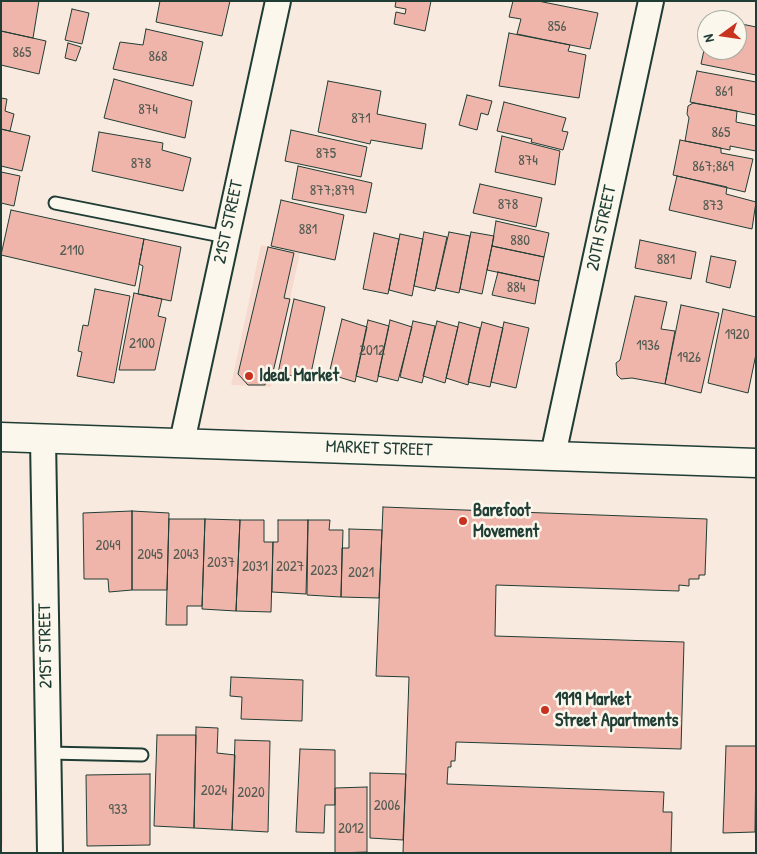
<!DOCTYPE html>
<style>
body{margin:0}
#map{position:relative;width:757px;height:854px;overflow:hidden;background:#f9eadf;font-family:"Patrick Hand",sans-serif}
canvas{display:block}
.frame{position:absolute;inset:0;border:2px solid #1f3d34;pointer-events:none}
.north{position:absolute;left:697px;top:10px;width:50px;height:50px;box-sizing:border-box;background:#fbf7ec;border:1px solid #a3ada2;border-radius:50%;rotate:256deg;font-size:14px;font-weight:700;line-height:20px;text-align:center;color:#1f3d34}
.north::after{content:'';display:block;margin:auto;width:18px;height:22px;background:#c8321e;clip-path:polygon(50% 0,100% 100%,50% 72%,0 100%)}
</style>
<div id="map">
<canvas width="757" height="854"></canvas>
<div class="frame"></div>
<div class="north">N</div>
</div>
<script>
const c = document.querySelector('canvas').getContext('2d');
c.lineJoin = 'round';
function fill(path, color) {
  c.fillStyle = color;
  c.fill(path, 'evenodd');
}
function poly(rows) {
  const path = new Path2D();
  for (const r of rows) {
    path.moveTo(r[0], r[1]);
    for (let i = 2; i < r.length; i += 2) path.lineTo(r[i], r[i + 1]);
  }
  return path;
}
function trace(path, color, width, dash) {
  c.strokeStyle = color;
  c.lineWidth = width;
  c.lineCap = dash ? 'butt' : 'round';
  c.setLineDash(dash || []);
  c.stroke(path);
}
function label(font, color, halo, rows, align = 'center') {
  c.font = font + ' "Patrick Hand",sans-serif';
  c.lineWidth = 5;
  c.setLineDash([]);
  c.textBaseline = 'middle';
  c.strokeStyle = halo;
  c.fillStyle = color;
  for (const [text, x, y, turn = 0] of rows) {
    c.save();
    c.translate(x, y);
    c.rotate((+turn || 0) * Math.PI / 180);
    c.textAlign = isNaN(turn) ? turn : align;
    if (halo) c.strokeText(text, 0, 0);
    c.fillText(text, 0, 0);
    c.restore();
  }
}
const built = poly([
 [261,245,300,253,271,387,231,385],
 [1,671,3,844,1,844]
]);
const building = poly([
 [1,1,39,1,33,38,1,31,1,1],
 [160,1,230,1,222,36,156,22,160,1],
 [396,1,431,1,425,31,394,24,396,12,405,14,406,9,395,7,396,1],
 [513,1,538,1,598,13,590,49,517,34,521,19,509,17,513,1],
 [72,9,89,13,82,44,65,40,72,9],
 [737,23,756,27,756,75,701,64,707,36,707,50,737,50,737,23],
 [146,29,203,42,193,86,113,69,120,42,143,45,146,29],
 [1,31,46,41,39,74,1,65,1,31],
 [509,33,570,45,568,51,586,55,579,98,499,86,509,33],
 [68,43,81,47,76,61,65,58,68,43],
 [697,71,756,82,756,115,690,102,697,71],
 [114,79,192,101,185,138,104,118,114,79],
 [328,81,381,91,377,114,426,124,422,149,371,140,370,144,318,132,328,81],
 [467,95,492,101,488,115,481,113,477,130,459,125,467,95],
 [1,98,7,99,5,111,14,114,10,131,1,129,1,98],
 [504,102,566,118,562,131,568,132,563,150,531,142,532,139,497,131,504,102],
 [693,103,737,111,736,122,756,126,756,151,730,146,730,150,685,141,689,118,687,114,688,106,693,103],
 [1,129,30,136,22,171,1,166,1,129],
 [291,130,367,147,361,177,285,161,291,130],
 [99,132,163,143,162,150,191,158,183,191,92,171,99,132],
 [502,136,560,151,555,185,495,172,502,136],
 [680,140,721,148,721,153,753,159,745,192,673,175,680,140],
 [298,166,372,183,366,213,292,199,298,166],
 [1,172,20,176,14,206,1,203,1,172],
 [677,176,727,187,726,194,756,202,752,229,669,210,677,176],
 [480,184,542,198,536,227,473,213,480,184],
 [281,200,344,215,335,260,271,246,281,200],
 [11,210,144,239,135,286,1,255,11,210],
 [496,221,549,233,544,257,492,246,496,221],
 [424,232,447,237,435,291,414,286,424,232],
 [449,232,470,236,459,293,436,288,449,232],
 [471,232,494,236,482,294,460,289,471,232],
 [374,233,399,239,388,294,363,289,374,233],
 [400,234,423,239,412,296,389,290,400,234],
 [144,239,181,247,171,301,138,294,143,266,139,264,144,239],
 [640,240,696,252,691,279,635,268,640,240],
 [492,246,544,257,539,281,487,270,492,246],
 [268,247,294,253,284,298,290,299,273,372,268,371,265,385,248,385,238,374,268,247],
 [711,256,736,261,730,288,706,282,711,256],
 [498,272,539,281,535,304,492,295,498,272],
 [95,289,130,296,114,383,77,376,82,352,78,351,83,325,88,326,95,289],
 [134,293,162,299,158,316,166,318,155,370,119,370,134,293],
 [635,296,667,302,661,329,675,331,665,384,632,378,621,379,617,375,616,363,620,360,635,296],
 [294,299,325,307,311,373,300,371,298,377,278,373,294,299],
 [681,305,719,313,701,393,665,384,681,305],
 [723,309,756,317,756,354,748,393,708,383,723,309],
 [342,319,367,327,355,382,329,374,342,319],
 [368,320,389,326,377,382,356,376,368,320],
 [390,320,412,327,398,381,378,376,390,320],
 [413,321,435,326,422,383,400,377,413,321],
 [437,321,458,327,445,383,423,376,437,321],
 [459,322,480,328,468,385,446,378,459,322],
 [482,322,503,328,490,387,468,382,482,322],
 [504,322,529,328,516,388,491,382,504,322],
 [383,507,707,519,705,575,699,575,699,579,689,579,689,586,679,585,679,591,496,585,495,636,684,642,681,749,456,742,455,761,451,761,451,767,448,767,447,784,664,792,663,812,672,812,671,853,403,853,409,677,376,676,383,507],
 [132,511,169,513,167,590,132,590,132,511],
 [132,511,132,590,109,592,108,579,84,579,83,513,132,511],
 [169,519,205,519,202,606,187,606,187,625,166,625,169,519],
 [205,519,240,520,236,611,202,609,205,519],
 [240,520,264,520,264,542,273,542,271,612,236,611,240,520],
 [278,520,308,520,306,594,272,592,273,542,278,542,278,520],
 [308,520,330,520,329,530,343,530,341,597,307,595,308,520],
 [349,529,382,530,379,598,341,597,342,548,349,548,349,529],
 [231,677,303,680,302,721,241,719,242,697,230,696,231,677],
 [196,727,218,728,217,753,235,755,232,830,194,828,196,727],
 [157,735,196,735,194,828,154,826,157,735],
 [235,740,270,741,268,832,232,830,235,740],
 [726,746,756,746,755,832,723,833,726,746],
 [300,749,335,750,335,805,325,805,324,833,296,832,300,749],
 [370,773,406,774,403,840,370,838,370,773],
 [150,774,150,845,87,846,86,775,150,774],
 [367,787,367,852,335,853,335,788,367,787]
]);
const lane = poly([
 [55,203,226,237],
 [48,753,142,755]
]);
const street = poly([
 [43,439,50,853],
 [182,442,278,1],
 [553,455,651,1]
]);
const secondary = poly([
 [1,437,756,463]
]);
const markers = [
 [249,376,5,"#c8321e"],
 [463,521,5,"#c8321e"],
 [545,710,5,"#c8321e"]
];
const numberNames = [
 ["856",557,27],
 ["865",22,53],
 ["868",158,57],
 ["861",724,92],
 ["874",148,110],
 ["871",361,119],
 ["865",721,133],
 ["875",326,154],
 ["874",528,161],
 ["878",141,164],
 ["867;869",713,167],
 ["877;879",332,191],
 ["878",508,205],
 ["873",713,206],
 ["881",308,230],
 ["880",520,241],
 ["2110",72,251],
 ["881",666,260],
 ["884",516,288],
 ["1920",737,335],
 ["2100",142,344],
 ["1936",648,346],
 ["2012",372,351],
 ["1926",689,358],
 ["2049",108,546],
 ["2045",150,555],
 ["2043",186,555],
 ["2037",221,563],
 ["2031",255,567],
 ["2027",290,567],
 ["2023",324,571],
 ["2021",361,573],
 ["2024",214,791],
 ["2020",251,793],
 ["2006",387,806],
 ["933",118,810],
 ["2012",351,829]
];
const streetNames = [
 ["21ST STREET",229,222,-78],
 ["20TH STREET",602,228,-78],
 ["MARKET STREET",379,449,2],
 ["21ST STREET",46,646,-91]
];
const poiNames = [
 ["Ideal Market",259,376],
 ["Barefoot",473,511],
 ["Movement",473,532],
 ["1919 Market",555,700],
 ["Street Apartments",555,721]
];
fill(built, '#f6dacf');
fill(building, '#efb5aa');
trace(building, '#1f3d34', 1);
trace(lane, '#1f3d34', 15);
trace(street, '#1f3d34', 28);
trace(secondary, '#1f3d34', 31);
trace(lane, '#fbf7ec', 11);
trace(street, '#fbf7ec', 24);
trace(secondary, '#fbf7ec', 28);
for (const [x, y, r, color] of markers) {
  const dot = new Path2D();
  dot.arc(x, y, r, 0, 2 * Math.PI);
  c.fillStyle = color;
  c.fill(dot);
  trace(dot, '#fbf7ec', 2);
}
label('15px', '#535b52', null, numberNames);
label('18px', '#1f3d34', '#fbf7ec', streetNames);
label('bold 18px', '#1f3d34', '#fbf7ec', poiNames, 'left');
</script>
